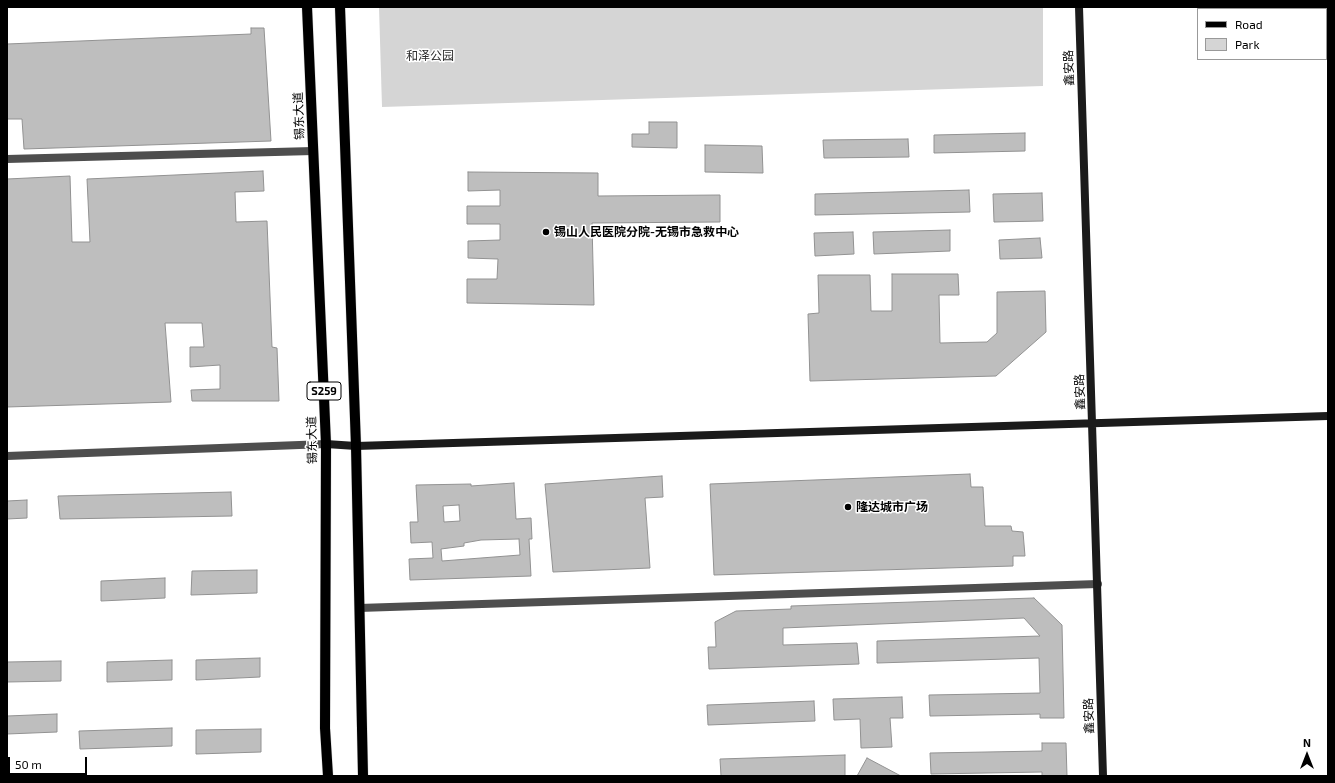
<!DOCTYPE html>
<meta charset="utf-8">
<style>
body{margin:0}
#map{position:relative;width:1335px;height:783px;overflow:hidden;background:#fff;font-family:"Exo 2",sans-serif}
canvas{display:block}
.frame{position:absolute;inset:0;border:8px solid #000;pointer-events:none}
.legend{position:absolute;left:1197px;top:8px;width:130px;height:52px;box-sizing:border-box;background:#fff;border:1px solid #999;margin:0;padding:5px 7px;list-style:none;font-size:12px;color:#000}
.legend li{display:flex;align-items:center;gap:8px;height:20px}
.legend b{width:20px;border:1px solid #999}
.north{position:absolute;left:1287px;top:735px;width:40px;height:40px;-webkit-text-stroke:3px #fff;paint-order:stroke;rotate:0deg;font-size:11px;font-weight:700;line-height:16px;text-align:center;color:#000}
.north::after{content:'';display:block;margin:auto;width:14px;height:18px;background:#000;clip-path:polygon(50% 0,100% 100%,50% 72%,0 100%)}
.scale{position:absolute;left:8px;top:757px;width:79px;height:18px;box-sizing:border-box;border:2px solid #000;border-top:0;padding-left:5px;font-size:12px;line-height:14px;white-space:nowrap;color:#000;-webkit-text-stroke:3px #fff;paint-order:stroke}
</style>
<div id="map">
<canvas width="1335" height="783"></canvas>
<div class="frame"></div>
<ul class="legend">
<li><b style="height:5px;background:#000"></b>Road</li>
<li><b style="height:11px;background:#d5d5d5"></b>Park</li>
</ul>
<div class="north">N</div>
<div class="scale">50 m</div>
</div>
<script>
const c = document.querySelector('canvas').getContext('2d');
c.lineJoin = 'round';
function fill(path, color) {
  c.fillStyle = color;
  c.fill(path, 'evenodd');
}
function poly(rows) {
  const path = new Path2D();
  for (const r of rows) {
    path.moveTo(r[0], r[1]);
    for (let i = 2; i < r.length; i += 2) path.lineTo(r[i], r[i + 1]);
  }
  return path;
}
function trace(path, color, width, dash) {
  c.strokeStyle = color;
  c.lineWidth = width;
  c.lineCap = dash ? 'butt' : 'round';
  c.setLineDash(dash || []);
  c.stroke(path);
}
function label(font, color, halo, rows, align = 'center') {
  c.font = font + ' "Exo 2","Noto Sans SC",sans-serif';
  c.lineWidth = 3;
  c.setLineDash([]);
  c.textBaseline = 'middle';
  c.strokeStyle = halo;
  c.fillStyle = color;
  for (const [text, x, y, turn = 0] of rows) {
    c.save();
    c.translate(x, y);
    c.rotate((+turn || 0) * Math.PI / 180);
    c.textAlign = isNaN(turn) ? turn : align;
    if (halo) c.strokeText(text, 0, 0);
    c.fillText(text, 0, 0);
    c.restore();
  }
}
const green = poly([
 [379,7,1043,7,1043,86,382,107]
]);
const building = poly([
 [251,28,264,28,271,141,24,149,22,119,7,119,7,44,251,34,251,28],
 [649,122,677,122,677,148,632,147,632,134,649,134,649,122],
 [1025,133,1025,151,934,153,934,135,1025,133],
 [908,139,909,157,824,158,823,140,908,139],
 [705,145,762,146,763,173,705,172,705,145],
 [263,171,264,191,235,192,236,222,267,221,272,347,277,348,279,401,192,401,191,390,220,389,220,365,190,367,190,347,204,347,202,323,165,323,171,402,7,407,7,179,70,176,72,242,90,242,87,179,263,171],
 [468,172,598,173,598,196,720,195,720,222,592,223,594,305,467,303,467,279,497,279,498,259,468,258,468,241,500,240,500,224,467,224,467,206,500,206,500,190,468,191,468,172],
 [969,190,970,212,815,215,815,194,969,190],
 [1042,193,1043,221,994,222,993,194,1042,193],
 [950,230,950,251,874,254,873,232,950,230],
 [853,232,854,254,815,256,814,233,853,232],
 [1040,238,1042,258,1000,259,999,240,1040,238],
 [892,274,958,274,959,295,939,295,940,343,987,342,997,333,997,292,1045,291,1046,332,996,376,810,381,808,314,819,313,818,275,870,275,871,311,892,311,892,274],
 [970,474,971,487,983,487,985,526,1011,526,1012,531,1023,532,1025,556,1013,556,1013,566,714,575,710,484,970,474],
 [662,476,663,497,645,498,650,568,553,572,545,484,662,476],
 [514,483,516,519,531,518,532,539,529,539,531,576,410,580,409,559,433,558,432,542,411,543,410,522,418,522,416,485,471,484,471,486,514,483],
 [459,505,460,521,444,522,443,506,459,505],
 [519,539,520,555,442,561,441,549,464,546,464,543,481,540,519,539],
 [231,492,232,516,60,519,58,496,231,492],
 [27,500,27,518,7,519,7,501,27,500],
 [257,570,257,593,191,595,192,571,257,570],
 [165,578,165,598,101,601,101,581,165,578],
 [1034,598,1062,625,1064,718,1040,718,1040,714,930,716,929,695,1040,693,1039,658,877,663,877,641,1040,636,1024,618,783,628,783,645,857,643,859,664,709,669,708,647,716,647,715,622,736,611,791,609,791,606,1034,598],
 [260,658,260,677,196,680,196,660,260,658],
 [172,660,172,680,107,682,107,662,172,660],
 [61,661,61,681,7,682,7,662,61,661],
 [902,697,903,718,890,718,892,747,861,748,860,719,834,720,833,699,902,697],
 [814,701,815,721,708,725,707,705,814,701],
 [57,714,57,732,7,734,7,716,57,714],
 [172,728,172,746,80,749,79,731,172,728],
 [261,729,261,752,196,754,196,730,261,729],
 [1042,743,1066,743,1067,776,1042,776,1042,772,931,774,930,753,1042,751,1042,743],
 [845,755,845,776,721,776,720,759,845,755],
 [867,758,899,775,901,776,857,776,867,758]
]);
const street = poly([
 [7,159,313,151],
 [7,456,326,444],
 [359,608,1098,584]
]);
const secondary = poly([
 [1079,7,1103,776],
 [326,444,356,446,1328,416]
]);
const primary = poly([
 [307,7,326,444,325,728,328,776],
 [340,7,356,446,363,776]
]);
const markers = [
 [546,232,4,"#000"],
 [848,507,4,"#000"]
];
const shields = [
 [324,391,34]
];
const shieldNames = [
 ["S259",324,391]
];
const parkNames = [
 ["和泽公园",430,56]
];
const streetNames = [
 ["鑫安路",1069,68,-92],
 ["锡东大道",299,116,-92],
 ["鑫安路",1080,392,-92],
 ["锡东大道",312,440,-91],
 ["鑫安路",1089,716,-92]
];
const poiNames = [
 ["锡山人民医院分院-无锡市急救中心",554,232],
 ["隆达城市广场",856,507]
];
fill(green, '#d5d5d5');
fill(building, '#bebebe');
trace(building, '#929292', 1);
trace(primary, '#dbdbdb', 11);
trace(street, '#4e4e4e', 8);
trace(secondary, '#1b1b1b', 8);
trace(primary, '#000', 10);
for (const [x, y, r, color] of markers) {
  const dot = new Path2D();
  dot.arc(x, y, r, 0, 2 * Math.PI);
  c.fillStyle = color;
  c.fill(dot);
  trace(dot, '#fff', 1.5);
}
for (const [x, y, w] of shields) {
  const box = new Path2D();
  box.roundRect(x - w / 2, y - 9, w, 18, 3);
  c.fillStyle = '#fff';
  c.fill(box);
  trace(box, '#000', 1);
}
label('bold 11px', '#000', null, shieldNames);
label('12px', '#2c2c2c', '#fff', parkNames);
label('12px', '#000', '#fff', streetNames);
label('bold 12px', '#000', '#fff', poiNames, 'left');
</script>
